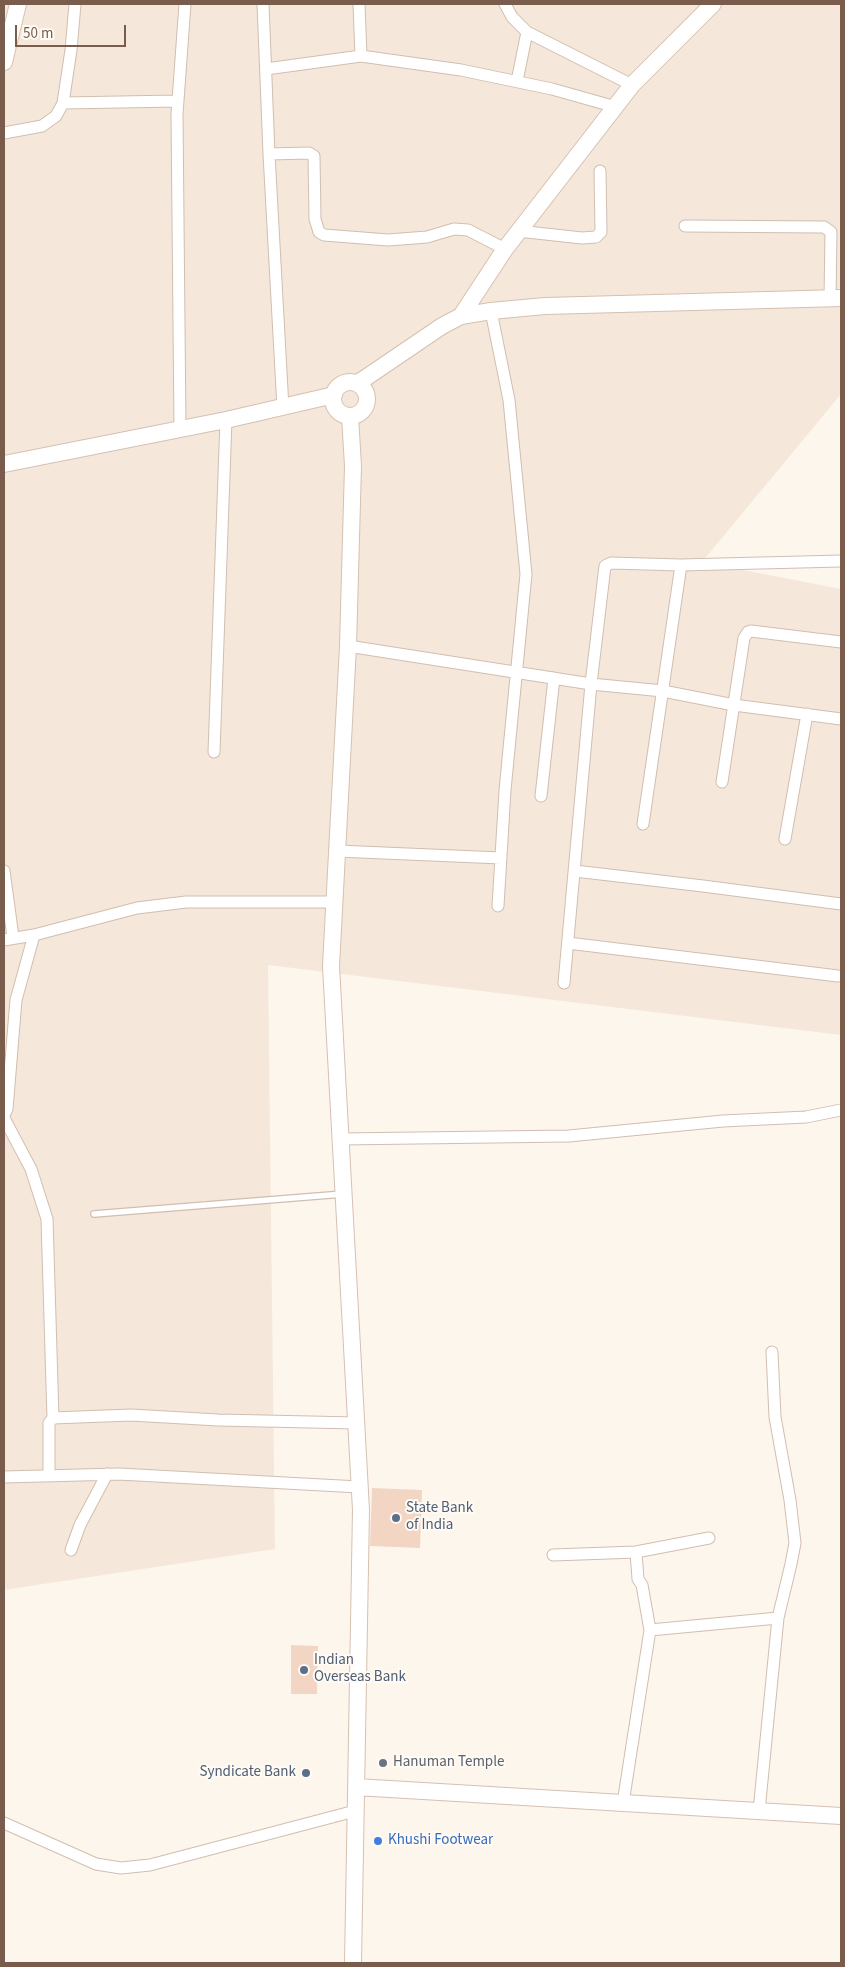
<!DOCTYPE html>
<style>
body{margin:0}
#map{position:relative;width:845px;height:1967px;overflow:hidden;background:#fdf6ec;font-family:"Source Sans 3",sans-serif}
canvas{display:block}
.frame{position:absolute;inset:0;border:5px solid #7a5c4d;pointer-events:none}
.scale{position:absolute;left:15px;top:25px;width:111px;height:22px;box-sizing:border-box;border:2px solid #7a5c4d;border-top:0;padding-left:6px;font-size:15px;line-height:18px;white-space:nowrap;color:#7a5c4d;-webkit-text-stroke:4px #fffaf3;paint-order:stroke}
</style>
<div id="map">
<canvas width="845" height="1967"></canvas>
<div class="frame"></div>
<div class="scale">50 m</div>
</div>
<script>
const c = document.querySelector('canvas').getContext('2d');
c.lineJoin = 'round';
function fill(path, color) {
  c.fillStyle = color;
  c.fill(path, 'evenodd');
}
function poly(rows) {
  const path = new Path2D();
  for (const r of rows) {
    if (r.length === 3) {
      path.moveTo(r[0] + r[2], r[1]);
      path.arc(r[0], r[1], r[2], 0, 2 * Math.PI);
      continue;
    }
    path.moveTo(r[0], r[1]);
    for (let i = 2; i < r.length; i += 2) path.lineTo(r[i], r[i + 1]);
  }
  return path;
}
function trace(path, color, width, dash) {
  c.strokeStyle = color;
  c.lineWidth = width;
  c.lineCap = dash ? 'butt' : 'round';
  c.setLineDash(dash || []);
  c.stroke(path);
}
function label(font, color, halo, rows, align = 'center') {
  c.font = font + ' "Source Sans 3",sans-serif';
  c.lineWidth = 4;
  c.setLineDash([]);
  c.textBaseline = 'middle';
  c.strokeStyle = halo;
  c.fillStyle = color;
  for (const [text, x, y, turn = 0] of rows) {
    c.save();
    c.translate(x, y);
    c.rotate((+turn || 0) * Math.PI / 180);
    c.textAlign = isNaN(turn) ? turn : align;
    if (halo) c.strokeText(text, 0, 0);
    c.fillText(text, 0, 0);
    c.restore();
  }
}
const residential = poly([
 [4,4,841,4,841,394,702,562,841,589,841,1035,268,965,275,1549,4,1590]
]);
const building = poly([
 [372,1488,422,1490,420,1548,370,1546],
 [291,1645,318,1646,317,1694,291,1694]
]);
const lane = poly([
 [94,1214,343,1194]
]);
const street = poly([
 [263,4,269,154,283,408],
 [359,4,361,56],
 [505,4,512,17,527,32,517,81],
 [527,32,632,85],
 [266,69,361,56,461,70,552,89,616,107],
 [63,103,177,101],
 [4,133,42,126,56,116,63,103,71,50,75,4],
 [269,154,309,153,314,156,315,219,319,232,324,235,388,240,427,237,454,229,468,230,505,249],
 [685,226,824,227,831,232,830,299],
 [518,231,582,238,596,237,601,232,600,171],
 [491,311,509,400,526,574,505,790,498,906],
 [180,429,177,114,185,4],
 [348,646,591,684,663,691,734,705,841,719],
 [214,752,226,420],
 [722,782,744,638,748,632,751,631,841,642],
 [541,796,554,678],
 [643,824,681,565],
 [785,839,807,714],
 [337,851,501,858],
 [4,871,13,937],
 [575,871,703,886,841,904],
 [4,940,34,935],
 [568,943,838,976],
 [564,983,591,684,605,566,611,563,681,565,841,561],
 [4,1115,7,1109,16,1000,34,935,137,908,186,902,334,902],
 [4,1118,31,1169,47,1219,53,1418],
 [341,1139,569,1136,723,1121,806,1117,841,1110],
 [49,1476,49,1423,53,1418,131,1415,218,1420,356,1423],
 [4,1477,119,1474,359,1487],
 [71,1550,80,1525,107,1474],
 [553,1555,636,1552,709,1538],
 [650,1630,778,1618],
 [623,1803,650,1630,642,1585,638,1579,636,1552],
 [759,1811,778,1618,791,1564,795,1543,790,1500,775,1417,772,1352],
 [4,1823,96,1864,121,1868,150,1865,355,1811]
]);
const secondary = poly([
 [4,62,18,4],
 [461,316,505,249,632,85,713,4],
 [350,399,17],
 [358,383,442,326,461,316,491,311,545,306,841,298],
 [350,416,353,466,348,646,331,966,361,1510,353,1963],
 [4,464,226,420,334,395],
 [356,1787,841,1816]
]);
const markers = [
 [396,1518,5,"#5c6f8a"],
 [304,1670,5,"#5c6f8a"],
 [383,1763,5,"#6b7280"],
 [306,1773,5,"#5c6f8a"],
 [378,1841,5,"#3f7fe0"]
];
const serviceNames = [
 ["State Bank",406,1509],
 ["of India",406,1526],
 ["Indian",314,1661],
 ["Overseas Bank",314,1678],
 ["Syndicate Bank",296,1773,"right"]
];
const worshipNames = [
 ["Hanuman Temple",393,1763]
];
const shopNames = [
 ["Khushi Footwear",388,1841]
];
fill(residential, '#f5e8da');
fill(building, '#f3d5c3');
trace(lane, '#d1beb0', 8);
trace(street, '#d1beb0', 13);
trace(secondary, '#d6c0b0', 18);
trace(lane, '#fff', 5.5);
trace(street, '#fff', 11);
trace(secondary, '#fff', 16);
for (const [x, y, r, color] of markers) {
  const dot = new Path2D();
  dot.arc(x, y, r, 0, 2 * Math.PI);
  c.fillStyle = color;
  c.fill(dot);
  trace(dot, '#fffaf3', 2);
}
label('15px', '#4e5e75', '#fffaf3', serviceNames, 'left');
label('15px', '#5b616d', '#fffaf3', worshipNames, 'left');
label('15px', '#366cbe', '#fffaf3', shopNames, 'left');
</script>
